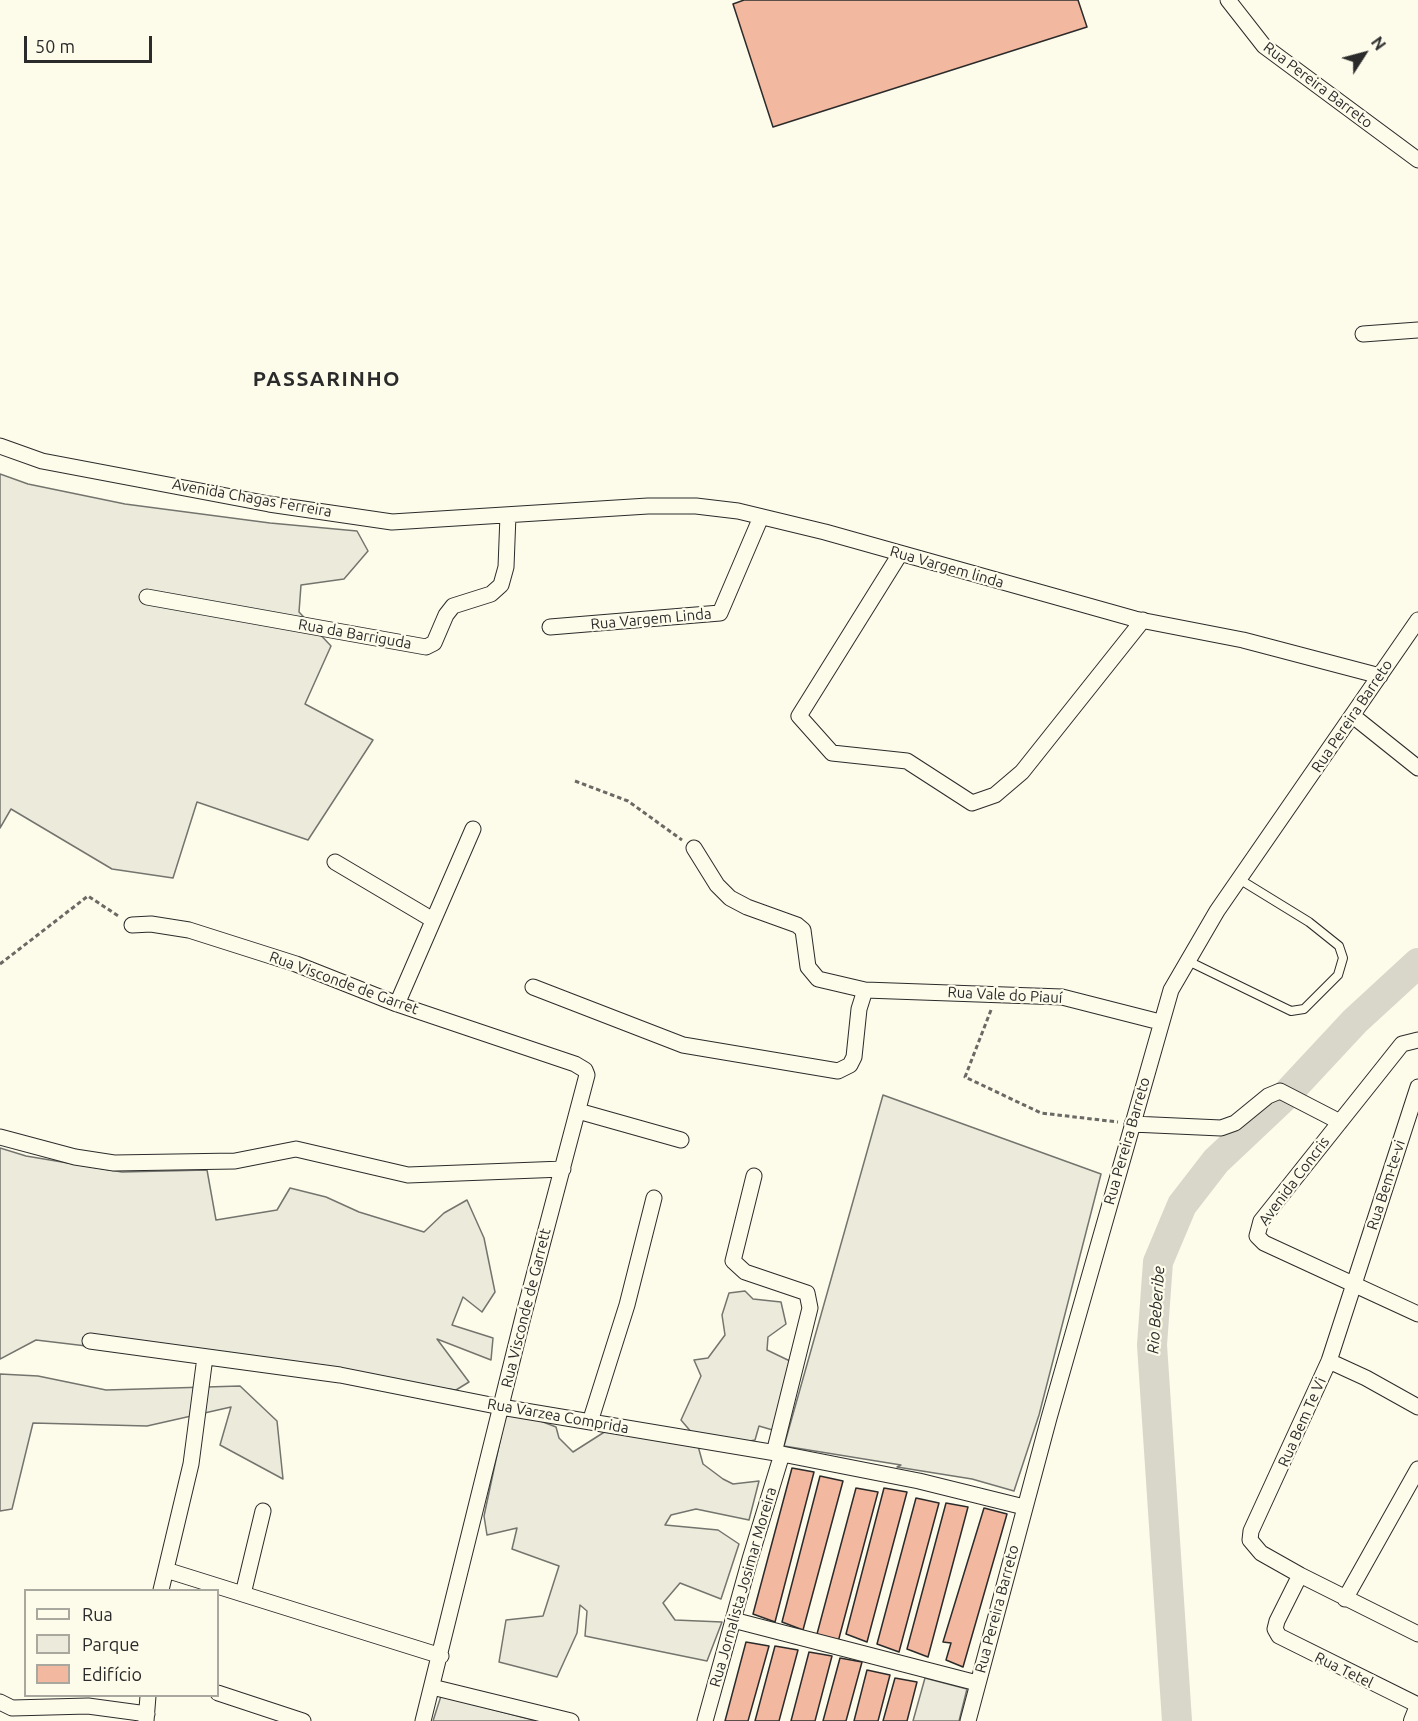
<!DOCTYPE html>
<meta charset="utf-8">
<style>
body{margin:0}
#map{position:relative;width:1418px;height:1721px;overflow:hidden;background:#fdfbea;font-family:Ubuntu,sans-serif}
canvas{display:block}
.legend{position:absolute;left:24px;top:1589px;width:195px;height:108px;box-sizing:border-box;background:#fdfbea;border:2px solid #a9a89e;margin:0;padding:8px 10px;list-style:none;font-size:18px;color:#2b2b2b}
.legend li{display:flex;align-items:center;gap:12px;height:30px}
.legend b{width:30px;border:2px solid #a9a89e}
.north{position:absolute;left:1334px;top:24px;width:60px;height:60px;-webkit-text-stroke:4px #fdfbea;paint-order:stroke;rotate:54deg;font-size:16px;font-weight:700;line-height:24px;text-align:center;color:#2b2b2b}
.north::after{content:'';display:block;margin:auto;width:21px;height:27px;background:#2b2b2b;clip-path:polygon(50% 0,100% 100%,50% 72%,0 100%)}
.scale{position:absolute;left:24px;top:36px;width:128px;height:27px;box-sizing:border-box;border:3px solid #2b2b2b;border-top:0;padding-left:8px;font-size:18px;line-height:21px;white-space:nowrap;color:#2b2b2b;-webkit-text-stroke:4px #fdfbea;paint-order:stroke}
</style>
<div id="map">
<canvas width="1418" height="1721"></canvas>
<ul class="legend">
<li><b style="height:8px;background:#fdfbea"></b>Rua</li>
<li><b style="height:16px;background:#ecebdb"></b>Parque</li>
<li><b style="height:16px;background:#f2b8a0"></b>Edifício</li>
</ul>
<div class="north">N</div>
<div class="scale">50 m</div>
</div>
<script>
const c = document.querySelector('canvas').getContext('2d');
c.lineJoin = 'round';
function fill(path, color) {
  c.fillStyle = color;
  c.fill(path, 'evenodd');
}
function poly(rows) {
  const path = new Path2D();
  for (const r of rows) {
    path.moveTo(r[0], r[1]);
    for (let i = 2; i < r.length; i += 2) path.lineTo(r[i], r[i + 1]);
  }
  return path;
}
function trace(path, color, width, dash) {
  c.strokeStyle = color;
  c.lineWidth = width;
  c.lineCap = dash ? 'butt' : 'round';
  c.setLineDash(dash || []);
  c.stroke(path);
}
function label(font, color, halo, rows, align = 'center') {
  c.font = font + ' Ubuntu,sans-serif';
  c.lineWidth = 4.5;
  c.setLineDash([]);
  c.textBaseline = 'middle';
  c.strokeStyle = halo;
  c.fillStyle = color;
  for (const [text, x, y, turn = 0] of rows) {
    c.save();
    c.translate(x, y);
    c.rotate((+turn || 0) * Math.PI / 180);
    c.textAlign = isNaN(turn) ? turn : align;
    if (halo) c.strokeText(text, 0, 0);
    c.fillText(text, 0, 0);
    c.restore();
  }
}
const green = poly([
 [0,474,28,484,125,504,270,523,357,531,368,551,344,579,301,585,299,612,331,646,305,704,373,740,308,840,197,802,173,878,112,869,11,809,0,828,0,474],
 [883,1095,1101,1174,1039,1415,1014,1491,972,1479,897,1467,901,1465,784,1446,883,1095],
 [0,1148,26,1156,122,1172,207,1170,216,1220,277,1210,290,1188,326,1197,359,1212,424,1232,444,1213,467,1200,484,1238,495,1292,482,1312,463,1297,452,1325,493,1338,491,1360,437,1339,469,1382,456,1390,36,1340,0,1359,0,1148],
 [745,1291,753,1299,781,1302,786,1324,768,1337,767,1350,792,1362,776,1431,759,1426,755,1440,729,1445,698,1440,681,1420,701,1376,694,1360,708,1358,725,1335,722,1315,729,1293,745,1291],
 [0,1374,38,1376,106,1390,240,1386,277,1421,283,1479,220,1445,231,1407,147,1426,33,1423,12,1509,0,1511,0,1374],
 [507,1408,556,1427,559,1438,573,1452,606,1431,698,1446,703,1464,723,1479,733,1484,759,1481,749,1520,696,1509,671,1515,665,1525,718,1530,739,1544,721,1599,680,1583,663,1603,675,1620,722,1622,707,1661,585,1636,587,1611,580,1605,577,1633,557,1677,499,1662,506,1620,543,1616,559,1566,512,1549,517,1528,487,1535,484,1516,507,1408],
 [925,1678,967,1689,959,1721,913,1721,925,1678],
 [441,1696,537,1721,433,1721,441,1696]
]);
const river = poly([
 [1177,1721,1152,1345,1158,1262,1182,1205,1216,1161,1286,1095,1355,1021,1418,963]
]);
const building = poly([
 [744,0,1078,0,1087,27,773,127,733,4,744,0],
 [792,1468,814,1472,775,1622,753,1614,792,1468],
 [820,1476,843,1481,803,1630,782,1622,820,1476],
 [856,1488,878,1492,838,1642,817,1634,856,1488],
 [884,1488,907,1492,867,1642,846,1634,884,1488],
 [916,1498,939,1503,899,1652,877,1644,916,1498],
 [946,1503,968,1507,928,1657,907,1649,946,1503],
 [984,1508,1007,1514,963,1667,946,1660,951,1643,943,1642,984,1508],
 [746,1642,769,1646,748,1721,725,1721,746,1642],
 [775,1646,798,1650,779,1721,755,1721,775,1646],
 [809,1652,832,1656,815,1721,791,1721,809,1652],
 [840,1658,862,1662,846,1721,823,1721,840,1658],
 [867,1670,890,1675,878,1721,854,1721,867,1670],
 [895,1678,917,1682,907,1721,883,1721,895,1678]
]);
const path = poly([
 [575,781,628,801,682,840],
 [0,964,88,896,120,917],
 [991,1010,965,1077,1041,1113,1118,1122]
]);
const service = poly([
 [1186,960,1291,1011,1304,1009,1338,975,1343,958,1339,946,1309,922,1239,879]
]);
const minor = poly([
 [1228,0,1264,46,1418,160],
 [1363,334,1418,330],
 [0,446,42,461,269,504,392,522,648,506,696,506,738,511,825,532,1135,619,1243,640,1380,676],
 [900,554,799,716,832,753,907,761,972,803,995,795,1022,772,1143,620],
 [147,597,426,647,434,643,446,615,453,606,491,594,501,585,506,567,508,515],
 [550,627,720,613,761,517],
 [1353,716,1418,768],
 [694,848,717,885,730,898,747,907,797,925,803,930,808,967,818,979,865,990,1062,997,1160,1022],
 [335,862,433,920],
 [132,925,151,924,189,930,296,964,397,1004,575,1064,585,1070,587,1075,523,1317,423,1721],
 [533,987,683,1045,838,1071,850,1065,854,1057,859,1009,865,990],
 [397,1004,473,829],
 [1418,1040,1402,1044,1261,1221,1257,1236,1264,1243,1418,1314],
 [1418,1087,1329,1361,1251,1531,1250,1540,1261,1553,1300,1575,1418,1634],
 [578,1111,681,1140],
 [1132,1124,1221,1128,1235,1123,1268,1096,1280,1091,1340,1122],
 [0,1137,75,1157,114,1163,235,1161,296,1149,408,1175,563,1169],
 [754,1176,733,1261,745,1272,807,1293,810,1308,774,1453],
 [90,1341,340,1375,501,1407,782,1454,919,1481,1024,1507],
 [1329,1361,1366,1378,1418,1407],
 [590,1422,627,1305,654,1198],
 [166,1570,441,1656],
 [1300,1575,1277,1621,1275,1629,1279,1636,1418,1705],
 [161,1590,191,1464,205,1357],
 [243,1594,263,1511],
 [1345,1599,1418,1469],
 [733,1620,977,1683],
 [432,1687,571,1721],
 [218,1693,303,1721],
 [0,1702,12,1708,88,1706,147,1714],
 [146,1721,148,1696],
 [705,1721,750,1559,782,1454],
 [968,1721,1049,1418,1171,990,1217,911,1418,620]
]);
const tertiary = poly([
 [1414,1721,1418,1711]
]);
const streetNames = [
 ["Rua Pereira Barreto",1318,85,37],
 ["Avenida Chagas Ferreira",252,498,10],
 ["Rua Vargem linda",947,567,16],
 ["Rua Vargem Linda",651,619,-5],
 ["Rua da Barriguda",355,634,10],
 ["Rua Pereira Barreto",1352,716,-56],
 ["Rua Visconde de Garret",344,983,20],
 ["Rua Vale do Piauí",1005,995,3],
 ["Rua Pereira Barreto",1127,1141,-74],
 ["Avenida Concris",1294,1181,-53],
 ["Rua Bem-te-vi",1386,1185,-72],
 ["Rua Visconde de Garrett",526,1308,-76],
 ["Rua Varzea Comprida",558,1416,10],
 ["Rua Bem Te Vi",1302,1422,-66],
 ["Rua Jornalista Josimar Moreira",743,1587,-74],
 ["Rua Pereira Barreto",997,1609,-75],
 ["Rua Tetel",1344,1670,26]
];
const waterNames = [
 ["Rio Beberibe",1156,1310,-86]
];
const districtNames = [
 ["PASSARINHO",327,379]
];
fill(green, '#ecebdb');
trace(green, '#74746e', 1.5);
trace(river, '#d8d7c9', 30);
fill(building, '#f2b8a0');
trace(building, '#2b2b2b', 1.5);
trace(service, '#2b2b2b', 10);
trace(minor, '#2b2b2b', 17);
trace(tertiary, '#2b2b2b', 22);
trace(path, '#6a6964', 3, [4.5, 3]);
trace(service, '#fdfbea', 8);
trace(minor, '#fdfbea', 15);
trace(tertiary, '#fdfbea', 20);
label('15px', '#2b2b2b', '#fdfbea', streetNames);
label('italic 16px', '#2b2b2b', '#fdfbea', waterNames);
c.letterSpacing = '1.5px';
label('bold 21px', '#2b2b2b', '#fdfbea', districtNames);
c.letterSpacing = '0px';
</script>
